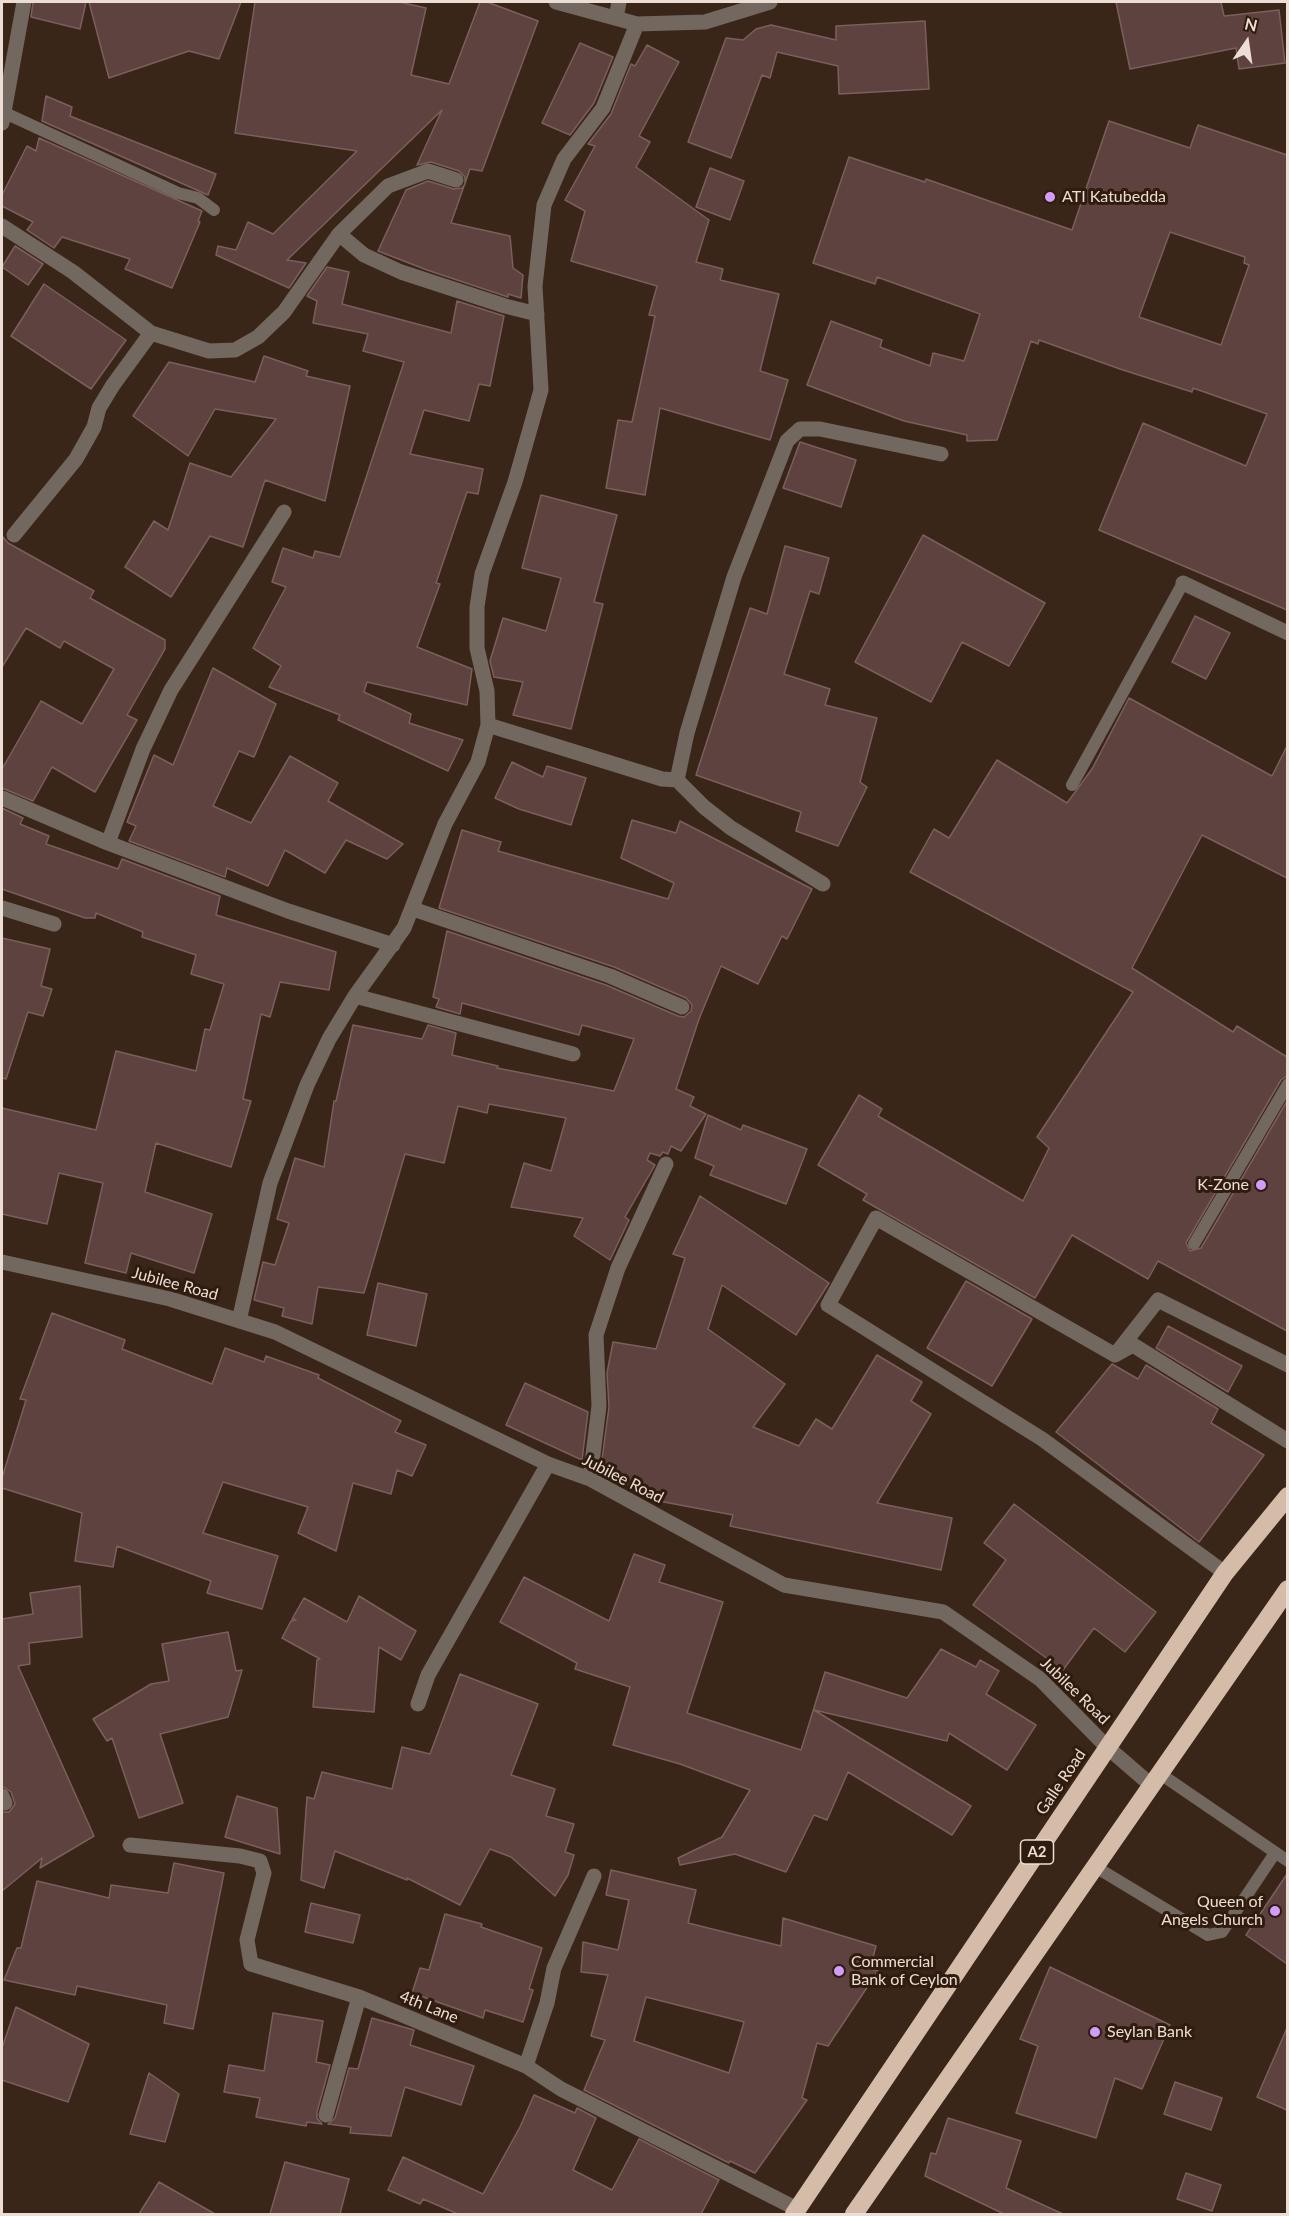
<!DOCTYPE html>
<style>
body{margin:0}
#map{position:relative;width:1289px;height:2216px;overflow:hidden;background:#3a2618;font-family:Lato,sans-serif}
canvas{display:block}
.frame{position:absolute;inset:0;border:3px solid #ecded5;pointer-events:none}
.north{position:absolute;left:1217px;top:12px;width:60px;height:60px;-webkit-text-stroke:4px #301c0e;paint-order:stroke;rotate:13deg;font-size:16px;font-weight:700;line-height:24px;text-align:center;color:#ecded5}
.north::after{content:'';display:block;margin:auto;width:21px;height:27px;background:#ecded5;clip-path:polygon(50% 0,100% 100%,50% 72%,0 100%)}
</style>
<div id="map">
<canvas width="1289" height="2216"></canvas>
<div class="frame"></div>
<div class="north">N</div>
</div>
<script>
const c = document.querySelector('canvas').getContext('2d');
c.lineJoin = 'round';
function fill(path, color) {
  c.fillStyle = color;
  c.fill(path, 'evenodd');
}
function poly(rows) {
  const path = new Path2D();
  for (const r of rows) {
    path.moveTo(r[0], r[1]);
    for (let i = 2; i < r.length; i += 2) path.lineTo(r[i], r[i + 1]);
  }
  return path;
}
function trace(path, color, width, dash) {
  c.strokeStyle = color;
  c.lineWidth = width;
  c.lineCap = dash ? 'butt' : 'round';
  c.setLineDash(dash || []);
  c.stroke(path);
}
function label(font, color, halo, rows, align = 'center') {
  c.font = font + ' Lato,sans-serif';
  c.lineWidth = 6;
  c.setLineDash([]);
  c.textBaseline = 'middle';
  c.strokeStyle = halo;
  c.fillStyle = color;
  for (const [text, x, y, turn = 0] of rows) {
    c.save();
    c.translate(x, y);
    c.rotate((+turn || 0) * Math.PI / 180);
    c.textAlign = isNaN(turn) ? turn : align;
    if (halo) c.strokeText(text, 0, 0);
    c.fillText(text, 0, 0);
    c.restore();
  }
}
const building = poly([
 [33,2,86,2,80,29,31,17,33,2],
 [89,2,241,2,219,59,189,51,109,78,89,2],
 [255,2,399,2,426,8,411,75,449,84,480,2,487,2,538,21,482,171,470,169,451,223,510,236,513,268,523,275,521,298,508,294,508,297,427,270,378,251,406,190,428,181,454,189,462,188,465,184,465,177,459,171,431,162,417,165,442,110,287,260,306,263,289,288,216,255,218,246,236,250,248,222,273,234,357,151,235,133,255,2],
 [1116,2,1221,2,1224,16,1279,10,1285,63,1239,69,1236,48,1130,69,1116,2],
 [925,21,929,89,839,94,838,66,777,52,770,78,762,75,731,158,688,142,726,38,743,40,756,29,771,25,836,40,836,26,925,21],
 [580,43,613,57,594,103,570,135,542,123,580,43],
 [647,45,679,62,639,136,650,142,636,167,709,220,696,262,723,269,720,280,779,294,760,371,788,380,770,440,660,408,645,495,606,488,618,420,632,422,655,316,649,315,657,286,571,261,585,211,565,200,595,146,588,144,611,114,631,64,635,66,647,45],
 [46,96,72,107,70,116,216,174,208,195,42,121,46,96],
 [1109,121,1190,148,1198,125,1287,155,1287,610,1099,530,1143,423,1246,466,1267,414,1193,388,1192,392,1120,369,1039,340,1038,344,1031,341,997,440,967,441,967,435,904,421,807,385,831,321,882,340,880,347,930,366,933,353,964,361,980,314,877,277,875,284,813,263,849,157,925,182,926,179,1072,230,1109,121],
 [1170,232,1245,257,1244,263,1249,265,1221,345,1139,317,1170,232],
 [39,138,202,211,198,221,200,222,172,288,125,269,130,259,62,237,54,248,27,230,33,222,2,206,2,195,27,146,36,151,39,138],
 [710,168,744,181,730,220,696,207,710,168],
 [15,246,43,264,28,285,2,267,15,246],
 [327,267,349,272,342,304,451,333,457,301,504,316,490,386,479,384,469,421,424,410,410,454,483,469,478,494,467,492,436,583,440,584,417,647,472,669,467,705,367,682,364,692,411,714,409,723,463,740,448,771,338,720,340,715,269,687,281,666,253,648,286,587,272,582,283,548,313,558,315,551,340,557,404,362,363,351,368,334,313,323,317,301,307,296,327,267],
 [44,284,126,340,91,389,11,336,44,284],
 [264,356,308,371,306,376,350,386,325,501,265,480,243,547,210,536,171,597,125,567,154,521,168,530,190,463,231,477,276,419,215,409,188,456,133,416,169,362,255,382,264,356],
 [800,442,856,460,841,507,783,488,800,442],
 [541,495,617,515,594,602,603,604,571,729,513,715,523,682,494,677,490,661,503,618,546,631,561,578,522,568,541,495],
 [923,535,1045,603,1009,666,962,642,931,702,855,662,923,535],
 [2,536,8,543,94,591,90,598,165,640,165,649,127,715,137,720,95,792,52,767,33,801,2,788,2,769,41,701,82,724,114,669,64,641,60,648,26,628,2,667,2,536],
 [785,546,829,558,819,594,810,591,784,674,830,689,825,705,877,718,860,782,867,787,838,846,796,831,801,812,696,775,750,608,767,614,785,546],
 [1195,616,1230,633,1206,679,1172,662,1195,616],
 [213,668,276,704,254,757,239,751,213,806,251,823,290,756,338,783,328,801,403,844,387,859,346,840,325,873,285,850,268,886,227,868,225,877,129,841,136,826,127,822,154,755,173,765,213,668],
 [1129,698,1272,776,1287,746,1287,878,1202,835,1132,968,1233,1032,1237,1026,1287,1057,1287,1076,1281,1080,1186,1243,1190,1251,1201,1248,1287,1101,1287,1331,1158,1261,1148,1279,1072,1235,1035,1298,863,1200,867,1194,818,1165,859,1095,882,1109,878,1116,1023,1201,1049,1148,1037,1137,1133,992,910,872,934,829,949,838,997,760,1067,803,1092,769,1129,698],
 [512,762,543,777,547,766,586,778,571,825,519,809,495,798,512,762],
 [2,808,23,818,20,824,49,836,46,844,118,869,122,859,220,896,216,915,336,952,329,990,280,982,270,1017,261,1014,243,1099,251,1101,231,1167,156,1143,145,1192,212,1214,194,1273,131,1253,126,1273,85,1263,103,1183,59,1173,47,1224,2,1214,2,1108,96,1130,116,1051,196,1071,205,1029,210,1030,224,984,191,974,196,955,142,937,143,932,96,913,95,918,85,918,2,889,2,808],
 [632,820,676,833,680,821,812,889,787,939,782,936,758,984,721,966,699,1019,676,1089,694,1097,690,1106,706,1114,681,1151,671,1146,668,1154,663,1152,660,1156,650,1153,647,1160,655,1165,625,1217,629,1220,610,1260,574,1236,583,1218,511,1207,524,1163,551,1171,566,1118,489,1104,487,1113,458,1106,444,1163,405,1154,364,1293,318,1287,312,1324,282,1316,284,1308,254,1300,263,1262,275,1265,289,1223,277,1219,295,1158,324,1167,334,1101,336,1101,353,1025,422,1039,428,1025,456,1033,452,1055,498,1066,497,1068,614,1091,634,1039,582,1025,579,1035,462,1003,460,1014,436,1007,439,999,433,997,447,931,606,985,678,1016,684,1017,691,1011,692,1005,686,998,614,967,439,908,462,830,501,842,498,851,668,899,674,883,621,858,632,820],
 [2,938,50,949,41,986,52,989,43,1016,28,1012,6,1079,2,1078,2,938],
 [708,1115,741,1130,743,1125,807,1149,786,1204,710,1175,714,1166,695,1158,708,1115],
 [700,1196,829,1283,796,1335,722,1285,708,1329,785,1384,753,1427,799,1446,816,1419,832,1429,877,1355,922,1382,911,1401,931,1414,877,1503,952,1518,941,1570,730,1526,733,1515,648,1499,648,1488,619,1484,600,1474,609,1407,607,1373,613,1342,656,1349,685,1258,673,1254,700,1196],
 [966,1281,1032,1319,992,1386,927,1348,966,1281],
 [378,1283,427,1294,416,1346,367,1335,378,1283],
 [52,1313,125,1340,122,1349,212,1384,225,1348,264,1362,266,1356,319,1375,318,1378,401,1421,395,1432,426,1445,412,1476,397,1470,391,1494,353,1483,336,1551,298,1533,308,1507,223,1482,203,1533,278,1556,262,1609,207,1593,211,1581,117,1546,113,1567,75,1561,82,1513,2,1488,2,1478,26,1400,20,1399,52,1313],
 [1168,1326,1242,1366,1228,1392,1156,1348,1168,1326],
 [1112,1364,1138,1379,1146,1365,1218,1409,1211,1423,1264,1455,1199,1542,1056,1432,1112,1364],
 [525,1383,588,1412,582,1460,506,1425,525,1383],
 [1014,1504,1156,1612,1125,1652,1094,1628,1063,1670,973,1605,1006,1560,984,1543,1014,1504],
 [634,1554,665,1565,659,1582,723,1602,687,1713,801,1750,825,1672,907,1698,941,1649,976,1667,980,1660,999,1671,986,1694,1036,1725,1007,1770,949,1733,947,1741,814,1710,971,1806,952,1835,848,1772,827,1820,814,1815,786,1872,735,1854,680,1865,678,1858,722,1837,750,1790,680,1764,613,1745,630,1687,575,1669,577,1663,500,1622,524,1577,609,1621,634,1554],
 [80,1586,82,1637,29,1643,30,1664,18,1666,94,1836,40,1868,42,1858,2,1891,2,1812,9,1812,15,1804,11,1792,2,1786,2,1619,33,1614,30,1593,80,1586],
 [359,1596,416,1631,401,1660,379,1647,374,1712,313,1707,317,1660,320,1659,282,1638,291,1621,296,1620,292,1619,304,1598,347,1622,359,1596],
 [228,1632,236,1671,242,1670,228,1717,160,1734,183,1803,139,1818,112,1738,107,1741,93,1719,151,1684,169,1681,162,1644,228,1632],
 [460,1674,538,1704,511,1775,555,1789,546,1816,574,1824,565,1852,574,1855,568,1875,555,1896,511,1857,490,1849,460,1905,407,1878,407,1880,335,1851,324,1888,301,1880,307,1797,314,1799,322,1772,392,1789,402,1747,430,1754,460,1674],
 [237,1796,277,1808,280,1854,225,1837,237,1796],
 [174,1863,224,1873,193,2029,164,2023,167,2005,77,1986,75,1995,4,1980,17,1948,21,1948,37,1881,109,1898,111,1885,168,1893,174,1863],
 [611,1870,696,1890,688,1923,781,1946,783,1918,876,1946,870,1969,878,1971,828,2046,817,2043,802,2098,807,2100,755,2173,730,2161,729,2163,584,2090,605,2040,591,2036,608,1975,581,1972,583,1942,618,1950,629,1900,606,1895,611,1870],
 [646,1997,744,2022,729,2073,634,2041,646,1997],
 [1287,1874,1287,1964,1246,1935,1287,1874],
 [311,1903,360,1915,353,1943,305,1932,311,1903],
 [445,1914,482,1924,481,1927,542,1948,529,1989,533,1990,523,2022,485,2010,483,2018,412,1993,420,1968,429,1970,445,1914],
 [1050,1967,1170,2025,1142,2089,1115,2078,1096,2138,1016,2113,1038,2046,1020,2039,1050,1967],
 [16,2007,89,2044,68,2102,2,2080,2,2048,16,2007],
 [273,2013,323,2021,316,2062,330,2065,317,2112,317,2118,322,2124,307,2122,306,2126,256,2117,260,2098,224,2092,229,2065,264,2071,273,2013],
 [372,2018,414,2030,410,2045,474,2066,461,2105,405,2087,391,2136,350,2133,351,2127,328,2124,335,2118,349,2068,358,2069,372,2018],
 [1287,2028,1287,2110,1257,2097,1287,2028],
 [149,2073,179,2094,165,2142,130,2134,149,2073],
 [1175,2082,1222,2098,1211,2130,1164,2114,1175,2082],
 [534,2095,575,2113,577,2108,596,2118,573,2170,612,2190,639,2139,719,2180,701,2214,458,2214,423,2199,420,2204,388,2190,403,2157,483,2194,520,2127,534,2095],
 [948,2118,1021,2141,1006,2188,1063,2214,1004,2214,925,2176,931,2153,936,2154,948,2118],
 [285,2162,349,2179,340,2214,270,2214,285,2162],
 [1186,2173,1221,2185,1212,2211,1177,2199,1186,2173],
 [159,2182,215,2214,139,2214,159,2182]
]);
const lane = poly([
 [5,113,178,193,198,198,214,210],
 [1072,785,1183,583],
 [1194,1244,1288,1084],
 [1159,1773,1288,1861],
 [1094,1866,1208,1935,1222,1932,1275,1853]
]);
const street = poly([
 [556,2,637,24,705,22,770,2],
 [616,18,619,2],
 [2,123,24,2],
 [2,226,73,272,151,333,209,351,235,350,258,337,284,312,339,234,364,255,401,272,505,306,537,314],
 [339,234,388,186,428,171,456,180],
 [14,535,76,459,94,427,99,408,113,385,151,333],
 [1183,583,1288,633],
 [488,725,662,779,677,780,687,733,734,577,787,441,800,429,820,429,941,454],
 [677,780,704,807,731,828,823,884],
 [2,798,108,843,288,911,393,945],
 [108,843,143,749,171,690,284,512],
 [2,908,54,924],
 [413,909,610,976,682,1007],
 [355,996,573,1054],
 [2,1262,170,1299,275,1332,548,1464,590,1479,784,1585,943,1612,1040,1679,1107,1747,1151,1785],
 [239,1321,270,1183,307,1085,329,1039,355,996,404,928,445,824,478,762,488,725,487,691,477,648,477,607,482,574,515,482,541,390,535,286,544,205,564,159,603,108,637,24],
 [1115,1355,876,1218,828,1305,1042,1439,1225,1573],
 [1288,1365,1158,1300,1115,1355,1133,1345,1288,1441],
 [590,1479,599,1406,596,1335,618,1268,666,1164],
 [418,1704,428,1675,548,1464],
 [2,1796,5,1803],
 [130,1845,240,1856,260,1861,264,1873,247,1940,251,1964,359,1997,526,2066,561,2089,797,2209],
 [526,2066,547,2003,554,1968,594,1876],
 [326,2115,359,1997]
]);
const highway = poly([
 [794,2214,1225,1573,1288,1496],
 [854,2214,1288,1589]
]);
const markers = [
 [1050,197,6,"#d29cfd"],
 [1261,1185,6,"#d29cfd"],
 [1275,1911,6,"#d29cfd"],
 [839,1971,6,"#d29cfd"],
 [1095,2032,6,"#d29cfd"]
];
const shields = [
 [1037,1852,33]
];
const shieldNames = [
 ["A2",1037,1852]
];
const poiNames = [
 ["ATI Katubedda",1062,197],
 ["K-Zone",1249,1185,"right"],
 ["Queen of",1263,1902,"right"],
 ["Angels Church",1263,1920,"right"],
 ["Commercial",851,1962],
 ["Bank of Ceylon",851,1980],
 ["Seylan Bank",1107,2032]
];
const streetNames = [
 ["Jubilee Road",175,1284,15],
 ["Jubilee Road",623,1479,27],
 ["Jubilee Road",1075,1691,44],
 ["Galle Road",1061,1782,-56],
 ["4th Lane",429,2007,22]
];
fill(building, '#5d423f');
trace(building, '#7c5f5c', 1.5);
trace(lane, '#726860', 12);
trace(street, '#726860', 15);
trace(highway, '#d5bca9', 18);
for (const [x, y, r, color] of markers) {
  const dot = new Path2D();
  dot.arc(x, y, r, 0, 2 * Math.PI);
  c.fillStyle = color;
  c.fill(dot);
  trace(dot, '#301c0e', 2);
}
for (const [x, y, w] of shields) {
  const box = new Path2D();
  box.roundRect(x - w / 2, y - 12, w, 24, 4.5);
  c.fillStyle = '#301c0e';
  c.fill(box);
  trace(box, '#ecded5', 1.5);
}
label('bold 15px', '#ecded5', null, shieldNames);
label('16px', '#ecded5', '#301c0e', poiNames, 'left');
label('16px', '#ecded5', '#301c0e', streetNames);
</script>
